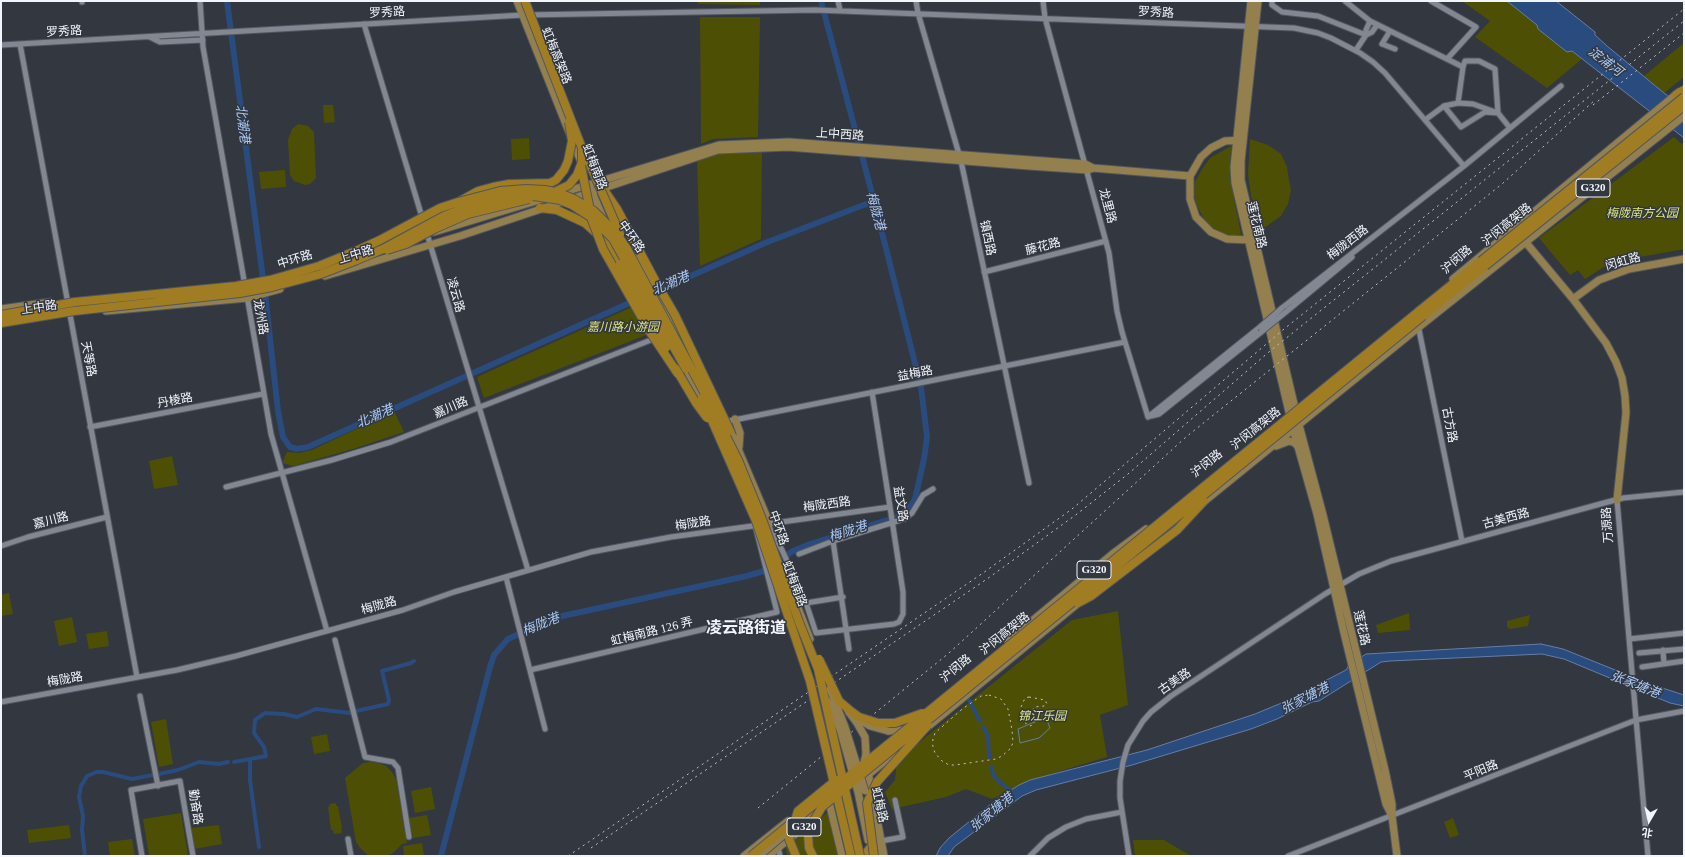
<!DOCTYPE html>
<meta charset="utf-8">
<style>
body{margin:0}
#map{position:relative;width:1685px;height:857px;overflow:hidden;background:#323740;font-family:"Times New Roman","Noto Sans SC",serif}
canvas{display:block}
.frame{position:absolute;inset:0;border:2px solid #f2f5fb;pointer-events:none}
.north{position:absolute;left:1629px;top:801px;width:40px;height:40px;-webkit-text-stroke:3px #323740;paint-order:stroke;rotate:189deg;font-size:11px;font-weight:700;line-height:16px;text-align:center;color:#f2f5fb}
.north::after{content:'';display:block;margin:auto;width:14px;height:18px;background:#f2f5fb;clip-path:polygon(50% 0,100% 100%,50% 72%,0 100%)}
</style>
<div id="map">
<canvas width="1685" height="857"></canvas>
<div class="frame"></div>
<div class="north">北</div>
</div>
<script>
const c = document.querySelector('canvas').getContext('2d');
c.lineJoin = 'round';
function fill(path, color) {
  c.fillStyle = color;
  c.fill(path, 'evenodd');
}
function poly(rows) {
  const path = new Path2D();
  for (const r of rows) {
    path.moveTo(r[0], r[1]);
    for (let i = 2; i < r.length; i += 2) path.lineTo(r[i], r[i + 1]);
  }
  return path;
}
function trace(path, color, width, dash) {
  c.strokeStyle = color;
  c.lineWidth = width;
  c.lineCap = dash ? 'butt' : 'round';
  c.setLineDash(dash || []);
  c.stroke(path);
}
function label(font, color, halo, rows, align = 'center') {
  c.font = font + ' "Times New Roman","Noto Sans SC",serif';
  c.lineWidth = 3;
  c.setLineDash([]);
  c.textBaseline = 'middle';
  c.strokeStyle = halo;
  c.fillStyle = color;
  for (const [text, x, y, turn = 0] of rows) {
    c.save();
    c.translate(x, y);
    c.rotate((+turn || 0) * Math.PI / 180);
    c.textAlign = isNaN(turn) ? turn : align;
    if (halo) c.strokeText(text, 0, 0);
    c.fillText(text, 0, 0);
    c.restore();
  }
}
const green = poly([
 [698,1,760,1,760,5,698,4],
 [1462,1,1507,1,1538,25,1539,29,1567,52,1572,51,1582,59,1547,88,1475,37,1490,21],
 [700,17,760,17,758,137,713,139,701,144],
 [1684,43,1684,77,1664,93,1644,76],
 [323,105,333,105,335,122,324,123],
 [298,124,308,126,314,132,316,178,310,184,305,185,294,181,290,175,288,140,292,129],
 [1674,137,1684,146,1684,249,1618,261,1602,268,1585,279,1578,270,1570,275,1539,238],
 [529,138,530,159,512,160,511,139],
 [1250,139,1268,145,1281,154,1287,167,1289,180,1291,190,1288,204,1281,216,1261,230,1251,196,1248,174],
 [1231,146,1230,178,1241,234,1237,239,1216,230,1205,221,1196,204,1194,193,1195,182,1202,169,1210,158],
 [729,151,762,151,761,239,700,266,697,159],
 [285,170,286,187,261,189,259,172],
 [632,307,649,334,484,398,477,377],
 [394,411,404,432,353,449,293,466,282,463,287,452,299,453,312,450],
 [172,456,178,485,154,489,149,461],
 [9,593,13,614,1,616,1,595],
 [1118,611,1128,705,1100,715,1107,757,1057,772,992,799,966,789,946,797,892,809,885,792,895,780,897,760,1072,620],
 [1409,613,1410,630,1378,633,1376,625],
 [1530,615,1528,626,1510,629,1507,627,1507,621],
 [72,617,77,642,59,646,54,621],
 [107,631,109,646,89,649,86,634],
 [166,719,173,764,159,767,151,722],
 [327,734,330,751,314,754,311,737],
 [371,762,379,763,386,766,392,772,396,779,407,843,402,844,393,853,387,856,368,855,361,849,356,842,345,778,363,763],
 [431,787,435,809,415,813,411,791],
 [336,803,336,806,338,806,342,828,341,829,342,833,334,834,333,830,331,830,328,807,330,806,329,804],
 [835,806,846,856,787,856,786,847],
 [181,813,188,856,149,856,143,819],
 [427,815,431,835,413,838,409,818],
 [1453,818,1459,835,1450,838,1444,822],
 [69,825,71,838,29,843,27,830],
 [219,825,222,844,194,849,191,828],
 [132,839,135,856,110,856,108,842],
 [1133,840,1164,840,1191,856,1135,856],
 [422,843,424,856,404,856,403,846]
]);
const water = poly([
 [1507,1,1556,1,1595,32,1595,35,1607,46,1664,93,1684,107,1684,138,1572,51,1567,52,1538,29,1537,25,1507,1],
 [1541,644,1563,649,1650,684,1684,695,1684,706,1670,703,1564,659,1542,654,1390,661,1381,662,1319,701,1312,702,1277,719,1251,729,1132,765,1036,790,1022,796,954,847,948,856,936,856,940,848,949,838,997,799,1019,785,1030,780,1147,750,1255,714,1284,702,1346,670,1349,665,1366,654,1541,644]
]);
const stream = poly([
 [1044,718,1046,718,1050,728,1039,738,1020,743,1018,729,1044,718]
]);
const canal = poly([
 [969,700,980,721],
 [356,711,388,704,389,700,382,671,411,663,414,661],
 [983,727,988,736,989,758],
 [250,759,250,780,259,847],
 [234,762,266,756,264,747,254,733,255,720,265,713,284,714,297,717,316,709,350,713],
 [991,767,994,777,1013,793],
 [159,774,178,770,199,762,219,764,228,762],
 [85,856,82,830,83,816,79,797,81,786,87,776,97,772,103,772,132,779,153,775]
]);
const river = poly([
 [227,1,266,302,278,411,283,437,290,447,297,449,308,447,636,300],
 [657,291,765,243,874,201],
 [441,856,490,667,494,655,508,639,553,618,747,576,764,571,793,551,810,544,900,516,908,510,915,499,924,459,927,437,921,387,874,201,821,1]
]);
const minor = poly([
 [82,1,82,2],
 [200,1,203,47,245,286],
 [838,1,840,10],
 [916,1,918,13,961,161,1029,483],
 [1043,1,1045,18,1109,253,1117,311,1122,332,1148,417],
 [1272,1,1272,5,1282,12,1318,16,1366,35,1356,50],
 [1345,1,1370,21,1447,59,1476,27,1431,1],
 [1370,21,1366,30,1366,35,1372,32,1377,25],
 [364,24,528,570],
 [1390,31,1382,44,1395,49],
 [150,37,160,42,203,40],
 [20,44,137,677],
 [1,45,523,15,815,10,1294,28,1318,33,1331,38,1360,53,1373,62,1385,73,1464,166],
 [1447,59,1463,67,1458,103],
 [1444,106,1458,103,1473,104,1498,113,1495,69,1479,61,1465,61,1463,67],
 [1425,120,1444,106,1461,127,1485,112,1498,113,1510,128],
 [984,272,1106,241],
 [247,296,271,434,327,631],
 [1282,308,1464,166,1561,86],
 [1287,311,1352,257],
 [1418,325,1462,541],
 [872,392,890,507,903,592,903,614,899,622,894,624,816,633,806,603,782,550,767,524,890,507],
 [1151,416,1159,414,1260,333],
 [1148,417,1260,327],
 [724,422,1125,342],
 [90,427,263,394],
 [226,487,332,460,391,442,656,338],
 [1617,500,1648,856],
 [833,541,849,649],
 [1,546,28,537,107,517],
 [799,554,833,541,904,519,912,513,923,495,933,489],
 [506,577,545,729],
 [806,603,843,597],
 [1629,639,1684,633],
 [335,640,365,757,393,762,398,768,409,837],
 [1663,650,1664,664],
 [1639,653,1684,649],
 [1642,667,1684,661],
 [530,670,777,612,756,529],
 [140,696,158,786],
 [1,702,177,670,236,656,403,610,454,592,591,552,671,537,760,525],
 [348,839,351,856],
 [881,841,903,837,895,800],
 [778,847,780,856],
 [142,856,131,790,180,781,193,856],
 [1030,856,1048,838,1066,827,1086,819,1122,812],
 [1129,856,1120,798,1120,781,1123,762,1128,745,1143,721,1151,712,1171,696,1325,594,1359,574,1391,561,1604,503,1623,498,1684,492],
 [1288,856,1636,720,1684,711]
]);
const major = poly([
 [517,1,581,162],
 [1251,1,1234,167,1235,183,1293,429,1317,514,1344,633,1386,804,1391,814],
 [1258,1,1241,161,1241,180,1299,425,1323,515,1385,770,1392,804,1392,816,1397,856],
 [1242,140,1225,141,1211,148,1201,157,1190,176,1190,199,1196,217,1211,232,1227,239,1249,240],
 [590,187,604,220],
 [558,194,719,145,789,142,1085,164,1093,168,1190,176],
 [434,232,546,198],
 [1523,239,1573,299,1606,343,1616,362,1622,378,1625,396,1626,413,1617,500],
 [357,253,380,247],
 [635,258,643,269,684,342],
 [325,276,460,236,718,150,788,147,1029,166,1088,170,1093,168],
 [1453,279,1679,92],
 [1573,299,1599,280,1629,269,1684,259],
 [1,309,51,302],
 [106,311,247,298,280,289],
 [684,365,704,402],
 [735,419,740,433,739,447],
 [728,425,766,515,769,529],
 [1276,446,1289,441,1295,443,1298,447],
 [1201,504,1419,327,1684,116],
 [1125,566,1189,513],
 [795,600,810,639],
 [1008,641,1115,552,1146,529],
 [925,729,1082,600],
 [888,731,901,730],
 [868,772,884,856],
 [858,783,912,739],
 [858,792,868,840],
 [828,798,842,856],
 [874,833,879,856],
 [744,856,788,821],
 [768,856,805,826]
]);
const highway = poly([
 [1676,95,1684,90],
 [602,187,617,209,657,284],
 [460,201,478,191,493,187,509,184,550,183,556,180,564,170],
 [540,208,557,210,585,223,604,240,620,264],
 [1419,311,1481,261],
 [1423,316,1485,266],
 [789,833,822,807],
 [808,835,809,848,813,856],
 [864,856,870,848]
]);
const rail = poly([
 [1593,105,1684,33],
 [989,695,1001,699,1008,709,1012,730,1013,742,1011,748,1002,756,996,759,955,765,949,765,942,761,935,753,932,743,935,733,961,710,981,696,989,695],
 [1029,697,1045,700,1047,704,1044,706,1034,707,1033,710,1034,723,1031,726,1026,724,1021,707,1025,698,1029,697],
 [758,808,949,653,1186,437,1502,184,1595,100],
 [591,848,987,579,1077,514,1128,474,1270,351,1684,21],
 [568,856,983,573,1072,509,1284,329,1684,9]
]);
const minorBridge = poly([
 [1260,327,1282,308],
 [1260,333,1287,311]
]);
const majorBridge = poly([
 [830,689,845,727,865,791],
 [827,701,840,729,858,792],
 [848,711,857,723,865,737,866,754,863,767],
 [857,718,870,726,888,731],
 [759,856,794,826]
]);
const highwayBridge = poly([
 [525,1,582,148,582,162,577,175,569,185,554,192],
 [584,151,620,234],
 [581,166,592,220,603,249,650,332,678,374],
 [564,170,568,161,572,141,569,122],
 [387,250,406,244,434,229,468,214,529,199],
 [1481,261,1684,97],
 [620,264,666,348],
 [1485,266,1684,106],
 [657,284,675,315,730,431],
 [1,315,75,302,236,286,270,280,319,266,356,251,380,240,440,208,458,202,500,191,526,189,545,190,559,193,574,199,594,211,617,234,627,249,705,394,738,460,762,519,799,622,818,669,860,856],
 [1,323,74,311,240,293,272,287,321,274,357,260,383,249,444,216,464,208,509,197,534,196,560,200,572,205,592,218,613,239,686,369],
 [676,369,696,403,707,418],
 [702,398,756,521,810,681,851,856],
 [1078,603,1091,596,1177,530,1204,501],
 [819,659,839,701,852,712,859,717,878,723,895,723,923,713],
 [808,835,813,822,822,807,1423,316],
 [751,856,1419,311],
 [796,856,789,839,798,811,836,780],
 [874,856,867,803,877,782,928,725]
]);
const shields = [
 [1593,188,34],
 [1094,570,34],
 [804,827,34]
];
const shieldNames = [
 ["G320",1593,188],
 ["G320",1094,570],
 ["G320",804,827]
];
const streetNames = [
 ["罗秀路",387,13,-3],
 ["罗秀路",1156,13,3],
 ["罗秀路",64,32,-3],
 ["虹梅高架路",556,56,68],
 ["上中西路",840,135,4],
 ["虹梅南路",594,167,69],
 ["龙里路",1107,206,75],
 ["莲花南路",1256,225,76],
 ["沪闵高架路",1507,225,-39],
 ["中环路",631,237,55],
 ["镇西路",987,238,78],
 ["梅陇西路",1348,243,-38],
 ["藤花路",1043,247,-14],
 ["上中路",356,255,-17],
 ["中环路",295,260,-17],
 ["沪闵路",1457,260,-41],
 ["闵虹路",1623,262,-16],
 ["凌云路",455,295,74],
 ["上中路",39,308,-8],
 ["龙州路",260,317,80],
 ["天等路",88,359,79],
 ["益梅路",915,374,-11],
 ["丹棱路",175,401,-11],
 ["嘉川路",451,408,-23],
 ["古方路",1449,425,79],
 ["沪闵高架路",1256,429,-39],
 ["沪闵路",1207,464,-39],
 ["益文路",900,504,81],
 ["梅陇西路",827,505,-8],
 ["古美西路",1506,519,-15],
 ["嘉川路",51,521,-14],
 ["梅陇路",693,524,-9],
 ["万源路",1608,525,-94],
 ["中环路",778,528,70],
 ["虹梅南路",794,584,69],
 ["梅陇路",379,606,-16],
 ["莲花路",1361,628,77],
 ["虹梅南路 126 弄",652,632,-14],
 ["沪闵高架路",1005,634,-39],
 ["沪闵路",956,669,-40],
 ["梅陇路",65,680,-10],
 ["古美路",1175,682,-34],
 ["平阳路",1481,771,-22],
 ["虹梅路",879,805,77],
 ["勤奋路",195,807,81]
];
const parkNames = [
 ["梅陇南方公园",1642,214],
 ["嘉川路小游园",623,328],
 ["锦江乐园",1042,717]
];
const waterNames = [
 ["淀浦河",1605,62,37],
 ["北潮港",242,124,83],
 ["梅陇港",875,211,75],
 ["北潮港",671,284,-24],
 ["北潮港",375,417,-24],
 ["梅陇港",848,532,-17],
 ["梅陇港",541,625,-22],
 ["张家塘港",1635,685,22],
 ["张家塘港",1305,699,-27],
 ["张家塘港",992,813,-40]
];
const districtNames = [
 ["凌云路街道",746,629]
];
fill(green, '#4d5004');
fill(water, '#2a4b7e');
trace(water, '#667ea4', 1);
trace(stream, '#667ea4', 1);
trace(canal, '#2a4b7e', 4);
trace(river, '#2a4b7e', 6);
trace(minor, '#52565e', 7);
trace(major, '#52565e', 9);
trace(highway, '#52565e', 10);
trace(minor, '#828792', 5);
trace(major, '#94804f', 7);
trace(highway, '#a07c23', 8);
trace(rail, '#bec2c9', 1, [2, 4]);
trace(minorBridge, '#52565e', 7, []);
trace(majorBridge, '#52565e', 9, []);
trace(highwayBridge, '#52565e', 10, []);
trace(minorBridge, '#828792', 5);
trace(majorBridge, '#94804f', 7);
trace(highwayBridge, '#a07c23', 8);
for (const [x, y, w] of shields) {
  const box = new Path2D();
  box.roundRect(x - w / 2, y - 9, w, 18, 3);
  c.fillStyle = '#323740';
  c.fill(box);
  trace(box, '#f2f5fb', 1);
}
label('bold 11px', '#f2f5fb', null, shieldNames);
label('12px', '#f2f5fb', '#323740', streetNames);
label('italic 12px', '#dee582', '#323740', parkNames);
label('italic 13px', '#a9c8f7', '#323740', waterNames);
label('bold 16px', '#f2f5fb', '#323740', districtNames);
</script>
